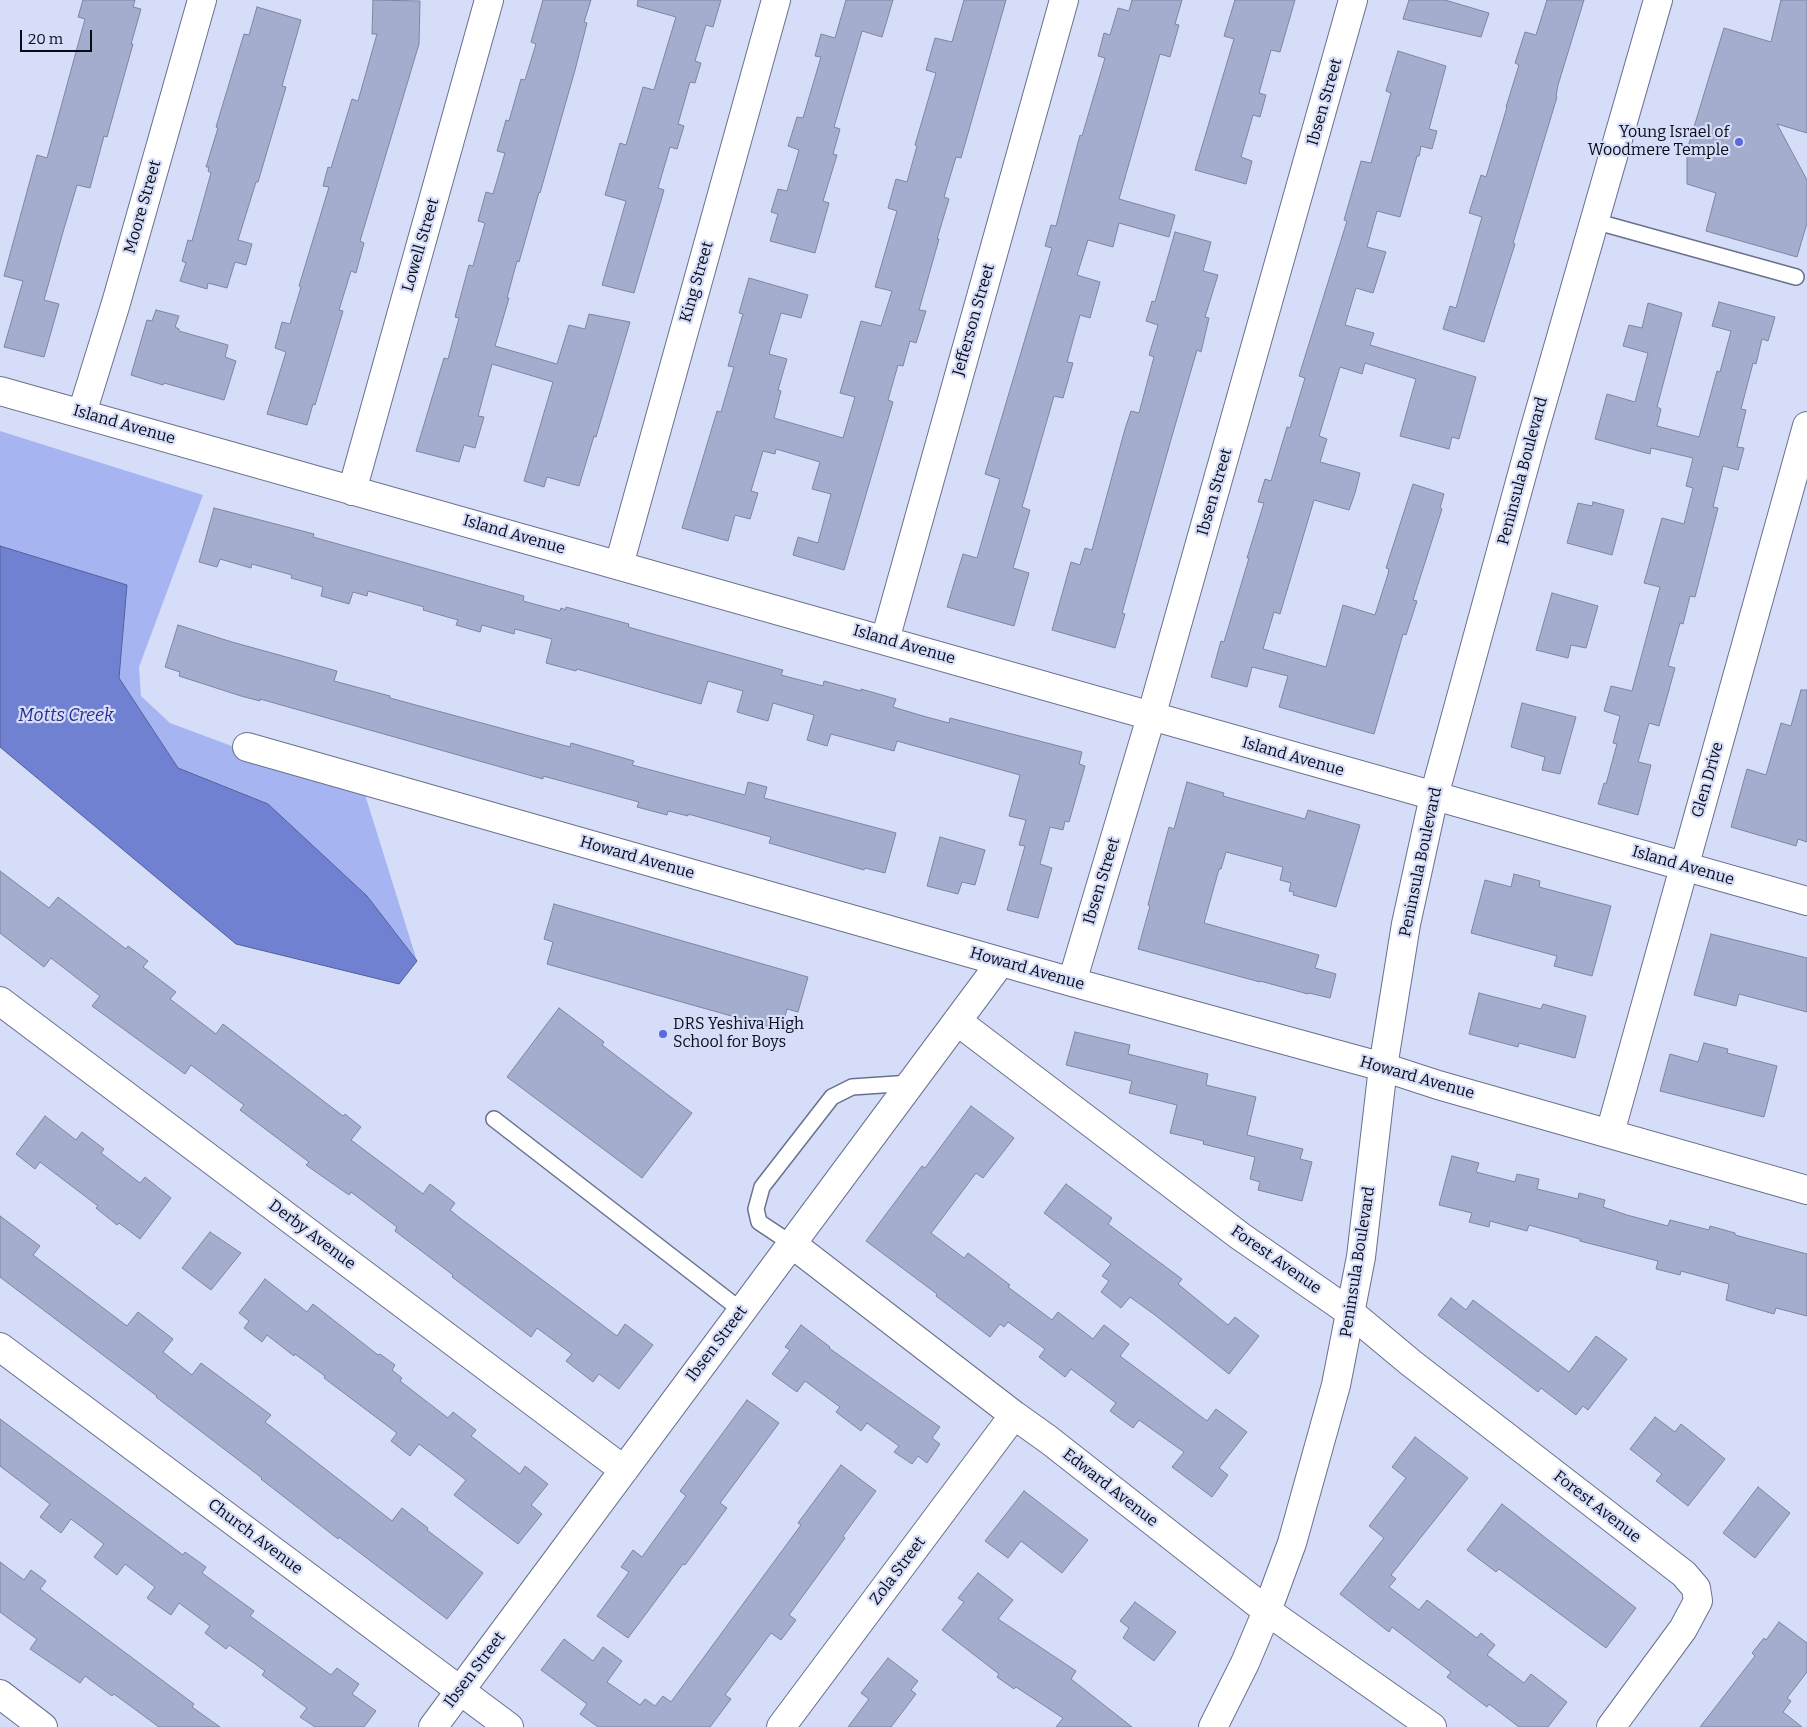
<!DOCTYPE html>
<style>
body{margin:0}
#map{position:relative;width:1807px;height:1727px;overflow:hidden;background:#d6ddf9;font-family:Bitter,serif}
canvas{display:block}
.scale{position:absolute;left:20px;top:30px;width:72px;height:22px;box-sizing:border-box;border:2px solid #090c17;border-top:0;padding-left:6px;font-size:15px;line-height:18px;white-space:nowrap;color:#090c17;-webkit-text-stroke:4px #d6ddf9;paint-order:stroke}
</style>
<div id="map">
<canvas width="1807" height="1727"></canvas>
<div class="scale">20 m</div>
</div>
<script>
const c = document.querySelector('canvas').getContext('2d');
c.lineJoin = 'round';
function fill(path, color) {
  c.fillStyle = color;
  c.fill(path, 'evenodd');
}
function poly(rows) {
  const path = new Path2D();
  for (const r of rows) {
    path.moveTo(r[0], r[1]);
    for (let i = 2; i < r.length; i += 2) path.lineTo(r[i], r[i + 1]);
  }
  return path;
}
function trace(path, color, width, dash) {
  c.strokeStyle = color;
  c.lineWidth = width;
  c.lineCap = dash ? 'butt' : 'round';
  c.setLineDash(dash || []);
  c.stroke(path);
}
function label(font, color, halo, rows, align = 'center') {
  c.font = font + ' Bitter,serif';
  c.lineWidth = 4.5;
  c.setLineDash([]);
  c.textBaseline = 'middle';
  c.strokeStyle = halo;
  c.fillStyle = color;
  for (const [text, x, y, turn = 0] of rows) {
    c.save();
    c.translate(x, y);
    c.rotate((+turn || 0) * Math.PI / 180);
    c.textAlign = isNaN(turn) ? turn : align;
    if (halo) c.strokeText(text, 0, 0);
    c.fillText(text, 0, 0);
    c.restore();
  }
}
const green = poly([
 [0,431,203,495,139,667,141,696,170,723,253,754,362,785,417,961,367,896,268,804,178,768,119,678,127,585,0,546]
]);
const water = poly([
 [0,546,127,585,119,678,178,768,268,804,367,896,417,961,399,984,236,944,0,747,0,546]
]);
const building = poly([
 [83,0,135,0,133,7,141,9,131,44,133,44,107,137,104,136,90,188,77,185,63,232,44,300,59,304,44,357,4,347,23,281,4,276,37,155,47,158,85,19,78,17,83,0],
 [373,0,420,1,419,44,360,241,364,243,356,273,351,271,339,310,343,311,315,405,313,404,307,425,267,414,286,352,275,348,282,322,290,324,301,287,299,286,329,187,323,186,328,167,331,168,352,99,358,101,377,34,372,34,373,0],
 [543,0,591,0,584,22,587,23,575,70,540,193,539,192,519,262,517,261,507,298,509,298,495,346,557,364,569,325,585,329,589,314,630,322,596,437,594,436,579,486,547,477,544,487,524,481,553,382,492,364,478,416,484,417,475,448,464,445,459,462,416,451,444,358,448,359,459,318,455,317,469,265,473,266,485,223,478,221,486,192,493,194,505,153,497,151,506,120,509,121,521,79,525,80,536,44,531,42,543,0],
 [638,0,721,0,713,27,706,25,695,61,701,63,695,83,690,82,678,124,684,126,677,149,670,147,658,188,664,190,634,293,602,285,626,201,605,195,620,143,626,145,643,87,654,90,676,17,637,6,638,0],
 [846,0,893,0,882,37,862,31,834,127,840,129,833,154,837,155,823,201,829,203,815,253,770,241,778,214,771,212,778,189,787,191,799,150,788,146,797,117,803,118,821,57,815,56,821,34,835,38,846,0],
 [964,0,1006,0,961,158,956,157,944,197,949,199,937,239,939,239,919,310,926,311,916,343,910,341,903,366,898,365,888,400,893,402,844,570,793,555,798,537,818,543,831,494,812,489,820,462,776,449,775,454,763,451,751,491,758,493,750,519,735,515,728,541,682,528,717,411,721,412,734,367,728,366,743,314,739,313,749,278,808,295,801,318,781,313,769,354,787,359,778,390,781,391,774,418,843,438,855,397,840,393,861,321,881,326,892,291,875,287,897,211,888,208,896,179,907,182,917,146,915,145,936,73,926,70,935,38,952,42,964,0],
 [1132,0,1182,0,1175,24,1179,25,1170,57,1160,54,1119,199,1175,215,1169,237,1119,223,1113,247,1088,240,1077,275,1100,282,1090,318,1080,315,1067,362,1073,363,1063,398,1054,396,1022,507,1030,510,1013,568,1029,573,1014,626,947,607,963,554,977,558,1000,479,985,474,1052,248,1045,246,1051,225,1056,226,1080,135,1082,136,1105,58,1098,56,1104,33,1110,35,1118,8,1129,11,1132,0],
 [1235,0,1295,0,1280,52,1271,50,1259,93,1266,95,1260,117,1253,115,1241,157,1252,161,1246,184,1195,170,1234,39,1224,36,1235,0],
 [1409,0,1445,0,1489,13,1481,37,1403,19,1409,0],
 [1547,0,1584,0,1558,85,1556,96,1557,97,1513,243,1515,244,1484,342,1443,329,1450,306,1456,308,1482,217,1469,213,1481,175,1486,177,1507,107,1506,107,1519,65,1515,63,1525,32,1536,35,1547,0],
 [1781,0,1807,0,1807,133,1777,124,1807,180,1807,223,1797,257,1706,231,1716,193,1687,184,1687,150,1724,28,1771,42,1781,0],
 [257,7,301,20,282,86,286,87,258,182,256,182,238,240,252,244,246,265,235,262,227,288,208,283,207,289,180,281,186,263,182,261,188,240,192,241,211,173,208,171,209,167,206,167,218,128,216,127,244,34,249,35,257,7],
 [1398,51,1446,66,1429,129,1437,131,1432,149,1421,146,1419,156,1417,156,1400,217,1377,211,1367,247,1386,252,1373,293,1356,288,1345,325,1374,333,1370,345,1476,377,1459,439,1452,437,1449,449,1400,436,1416,379,1365,363,1362,374,1340,367,1319,436,1327,439,1320,462,1360,473,1355,493,1349,510,1314,500,1280,614,1274,612,1263,649,1326,667,1343,605,1375,615,1388,574,1389,569,1386,568,1413,484,1444,494,1440,508,1442,509,1413,600,1417,601,1406,635,1403,634,1374,734,1279,707,1288,676,1252,667,1247,687,1211,677,1221,641,1224,642,1249,558,1247,558,1264,503,1258,502,1265,479,1271,481,1287,427,1290,428,1305,378,1299,376,1347,221,1344,220,1361,161,1371,163,1391,93,1386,91,1398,51],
 [1175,232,1211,242,1203,271,1218,275,1205,317,1209,318,1201,352,1197,350,1172,436,1122,613,1125,614,1115,648,1052,630,1071,562,1080,565,1085,548,1092,550,1125,429,1131,411,1139,413,1154,357,1149,355,1158,325,1146,321,1152,301,1155,302,1175,232],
 [1719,302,1775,317,1768,341,1762,339,1756,364,1753,363,1741,409,1746,410,1737,447,1744,448,1738,470,1723,466,1713,507,1718,508,1695,597,1690,596,1683,624,1680,623,1668,666,1675,668,1659,726,1649,723,1638,762,1651,765,1638,815,1598,804,1604,783,1606,784,1617,744,1613,743,1620,716,1604,711,1611,686,1632,691,1660,587,1644,583,1662,518,1684,524,1693,488,1686,486,1693,458,1651,448,1650,454,1595,439,1607,394,1635,402,1648,353,1623,346,1629,325,1642,328,1648,303,1682,313,1657,407,1661,409,1657,426,1699,437,1717,371,1720,372,1731,331,1712,326,1719,302],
 [156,310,179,316,175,327,179,329,179,331,228,345,225,357,236,361,224,400,164,383,163,385,131,375,147,320,152,321,156,310],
 [1593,502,1624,510,1612,555,1567,543,1578,503,1592,506,1593,502],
 [214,508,314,534,313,537,524,596,523,601,560,611,561,608,566,610,566,607,629,624,628,627,783,670,781,675,823,686,824,681,861,691,861,689,896,699,893,707,923,716,949,723,950,718,1082,752,1079,764,1085,766,1069,822,1065,821,1063,830,1050,827,1040,864,1052,868,1038,918,1007,910,1025,846,1019,845,1026,820,1009,816,1020,775,897,741,894,751,831,734,827,746,807,740,814,715,773,703,768,721,737,712,743,691,708,681,701,704,577,669,576,671,546,663,552,639,515,629,514,634,482,625,480,632,456,625,458,620,423,610,424,607,368,591,367,596,353,592,349,604,321,596,323,587,291,578,292,575,252,564,251,568,220,559,217,567,199,562,214,508],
 [1552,593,1598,606,1586,648,1571,645,1568,658,1536,650,1552,593],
 [178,625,232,642,337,671,334,681,390,696,390,698,570,747,571,743,634,761,632,765,745,795,748,782,767,787,764,798,896,833,885,873,865,868,864,870,769,843,771,837,688,814,688,816,668,811,667,815,637,807,639,802,543,776,543,779,260,699,260,701,241,696,179,676,180,672,165,667,178,625],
 [1801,690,1807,690,1807,842,1798,839,1796,846,1731,827,1747,769,1766,775,1781,723,1791,726,1801,690],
 [1522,703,1576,717,1560,774,1542,770,1545,757,1511,747,1522,703],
 [1187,782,1224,793,1223,796,1305,819,1308,810,1360,825,1336,907,1293,895,1294,892,1289,891,1291,883,1280,880,1283,867,1226,852,1221,869,1219,869,1204,923,1319,955,1315,968,1336,974,1330,998,1309,993,1308,994,1260,981,1260,982,1138,949,1150,906,1148,905,1169,827,1174,829,1187,782],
 [940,837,985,850,975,885,962,882,958,894,927,886,940,837],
 [0,871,49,908,58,897,126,949,128,946,148,961,143,967,176,992,170,999,216,1034,223,1024,343,1116,345,1114,361,1127,351,1140,423,1194,430,1184,455,1203,450,1210,460,1218,617,1336,625,1324,653,1345,619,1389,599,1374,593,1382,566,1361,572,1354,537,1328,531,1337,452,1277,453,1275,395,1231,397,1227,351,1192,349,1195,306,1165,309,1162,240,1110,244,1105,191,1065,185,1074,92,1006,100,996,51,958,44,967,0,933,0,871],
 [1514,874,1540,881,1539,887,1611,906,1592,976,1554,966,1557,956,1471,933,1485,880,1511,887,1514,874],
 [554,904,808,977,798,1012,787,1009,781,1030,547,964,553,942,544,939,554,904],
 [1711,934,1807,958,1807,1012,1739,994,1736,1006,1694,995,1711,934],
 [1479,993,1541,1009,1543,1004,1586,1016,1575,1058,1519,1043,1518,1047,1469,1034,1479,993],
 [559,1008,604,1042,602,1045,692,1113,642,1178,507,1077,559,1008],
 [1075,1032,1130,1045,1128,1054,1208,1074,1206,1085,1256,1097,1247,1135,1303,1149,1300,1159,1312,1162,1302,1201,1258,1190,1260,1182,1250,1179,1255,1157,1203,1144,1204,1141,1170,1133,1177,1105,1129,1093,1132,1081,1066,1065,1075,1032],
 [1704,1043,1728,1049,1727,1053,1777,1066,1764,1117,1660,1091,1670,1054,1698,1062,1704,1043],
 [971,1106,1014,1138,983,1178,976,1173,931,1233,964,1258,968,1253,1010,1285,1008,1287,1052,1320,1058,1312,1093,1339,1104,1325,1129,1344,1120,1356,1207,1421,1216,1409,1247,1432,1219,1468,1228,1475,1212,1497,1172,1467,1184,1452,1139,1420,1133,1428,1110,1411,1116,1403,1071,1369,1065,1377,1039,1357,1045,1349,1008,1322,1004,1327,1000,1324,990,1337,936,1296,937,1294,866,1241,922,1166,925,1168,971,1106],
 [45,1116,76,1140,82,1132,104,1149,101,1153,140,1183,145,1177,171,1198,140,1239,119,1223,117,1225,96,1208,98,1206,40,1162,35,1169,16,1154,45,1116],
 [1452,1156,1479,1163,1476,1172,1515,1182,1517,1174,1539,1179,1537,1189,1578,1199,1579,1193,1605,1200,1603,1207,1627,1215,1668,1226,1670,1220,1709,1230,1710,1226,1735,1233,1735,1235,1807,1254,1807,1316,1776,1308,1774,1314,1726,1300,1729,1284,1681,1271,1680,1275,1656,1269,1658,1261,1580,1241,1580,1239,1529,1225,1527,1231,1490,1221,1489,1227,1469,1222,1472,1213,1439,1205,1452,1156],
 [1066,1184,1112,1218,1108,1224,1182,1279,1178,1284,1228,1325,1235,1317,1259,1336,1229,1374,1155,1315,1130,1297,1121,1308,1101,1292,1109,1281,1102,1276,1111,1264,1044,1213,1066,1184],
 [0,1216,40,1246,33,1255,127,1326,138,1312,173,1339,163,1352,192,1375,201,1363,271,1415,265,1422,392,1521,402,1508,428,1528,427,1530,483,1573,447,1619,339,1537,338,1539,261,1479,262,1478,156,1397,157,1396,0,1277,0,1216],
 [210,1232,241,1253,211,1290,182,1268,210,1232],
 [265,1279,307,1312,313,1304,378,1355,380,1354,395,1365,392,1370,402,1378,400,1381,448,1418,453,1412,476,1430,471,1436,520,1474,525,1466,548,1484,531,1505,542,1514,518,1544,454,1495,466,1480,419,1444,410,1456,391,1441,397,1433,324,1378,325,1376,295,1354,294,1356,267,1335,262,1342,244,1328,249,1321,239,1313,265,1279],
 [1451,1298,1466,1310,1473,1300,1569,1372,1596,1336,1627,1359,1588,1410,1583,1406,1576,1415,1541,1388,1538,1392,1438,1315,1451,1298],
 [801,1325,830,1347,829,1348,940,1427,932,1438,940,1444,927,1463,918,1456,912,1464,894,1452,899,1446,867,1423,861,1431,836,1412,840,1407,805,1381,797,1392,772,1374,790,1350,785,1347,801,1325],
 [747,1400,779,1423,720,1503,727,1508,685,1565,683,1564,628,1638,597,1616,629,1572,621,1567,633,1550,642,1557,686,1496,680,1491,747,1400],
 [1655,1417,1675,1432,1681,1424,1725,1459,1688,1506,1656,1481,1662,1474,1630,1449,1655,1417],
 [0,1419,183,1555,185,1552,206,1567,202,1573,254,1611,250,1616,331,1675,337,1668,359,1684,352,1694,376,1711,364,1727,315,1727,300,1717,307,1708,262,1675,265,1671,229,1645,226,1649,205,1633,210,1626,179,1603,171,1615,147,1598,155,1587,125,1564,117,1575,94,1557,104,1544,71,1519,61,1533,40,1517,50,1504,0,1466,0,1419],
 [1415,1437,1468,1478,1391,1575,1396,1579,1389,1587,1419,1610,1427,1600,1477,1638,1481,1633,1495,1645,1487,1655,1524,1683,1531,1674,1567,1702,1548,1727,1519,1727,1489,1704,1487,1707,1447,1677,1451,1672,1392,1627,1389,1632,1340,1594,1384,1538,1369,1526,1406,1478,1392,1467,1415,1437],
 [841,1465,876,1491,843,1536,845,1538,789,1615,796,1620,781,1640,771,1633,725,1695,731,1699,710,1727,598,1727,580,1714,587,1704,541,1670,564,1639,593,1661,603,1647,622,1661,607,1682,640,1705,645,1699,655,1706,663,1696,671,1702,801,1525,798,1523,841,1465],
 [1758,1487,1790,1513,1755,1558,1723,1533,1758,1487],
 [1024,1491,1088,1540,1062,1573,1021,1541,1008,1558,985,1541,1024,1491],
 [1502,1504,1636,1608,1606,1648,1499,1569,1496,1572,1467,1550,1502,1504],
 [0,1562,24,1580,31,1570,46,1581,40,1589,194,1704,192,1707,220,1727,159,1727,114,1694,112,1696,85,1676,80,1683,30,1649,37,1639,0,1612,0,1562],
 [978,1573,1013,1600,998,1619,1076,1671,1071,1679,1132,1727,1056,1727,1063,1718,1016,1687,1014,1689,997,1677,999,1674,942,1630,964,1602,958,1598,978,1573],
 [1135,1602,1176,1632,1154,1661,1123,1638,1129,1628,1120,1621,1135,1602],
 [1779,1622,1807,1643,1807,1672,1787,1698,1791,1701,1783,1712,1802,1727,1700,1727,1755,1656,1752,1653,1764,1638,1766,1640,1779,1622],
 [888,1658,918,1681,911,1690,916,1694,891,1727,848,1727,869,1699,861,1693,888,1658]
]);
const service = poly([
 [1594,221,1796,277],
 [494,1119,742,1311],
 [792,1244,759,1222,756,1209,762,1187,832,1097,852,1087,911,1083]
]);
const minor = poly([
 [0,391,1807,901],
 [82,413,116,303,202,0],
 [352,491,489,0],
 [619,565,776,0],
 [885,640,1064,0],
 [247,747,1072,982,1383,1067,1438,1085,1807,1190],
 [1072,982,1151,717,1353,0],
 [0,1001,624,1470],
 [957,1021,1240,1236,1351,1313,1411,1363,1684,1574,1696,1588,1698,1601,1683,1629,1611,1727],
 [1610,1133,1807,426],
 [792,1244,1014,1415,1049,1440,1267,1611,1432,1727],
 [0,1347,509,1727],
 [0,1694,43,1727],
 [433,1727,1001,962],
 [781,1727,1014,1415]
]);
const primary = poly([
 [1213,1727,1245,1663,1267,1611,1292,1543,1336,1385,1361,1257,1383,1067,1406,924,1434,796,1532,438,1658,0]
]);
const markers = [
 [1739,142,5,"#5a69e0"],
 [663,1034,5,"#5a69e0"]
];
const streetNames = [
 ["Ibsen Street",1325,102,-74],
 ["Moore Street",143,207,-74],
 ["Lowell Street",421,245,-74],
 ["King Street",697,282,-74],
 ["Jefferson Street",974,320,-74],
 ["Island Avenue",124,425,16],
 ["Peninsula Boulevard",1523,471,-75],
 ["Ibsen Street",1215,492,-74],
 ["Island Avenue",514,535,16],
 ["Island Avenue",904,645,16],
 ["Island Avenue",1293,757,16],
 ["Glen Drive",1708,780,-74],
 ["Howard Avenue",637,858,16],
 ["Peninsula Boulevard",1421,862,-78],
 ["Island Avenue",1683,866,16],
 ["Ibsen Street",1102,881,-73],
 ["Howard Avenue",1027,969,16],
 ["Howard Avenue",1417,1078,16],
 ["Derby Avenue",312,1235,37],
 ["Forest Avenue",1276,1260,35],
 ["Peninsula Boulevard",1358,1262,-81],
 ["Ibsen Street",717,1344,-53],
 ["Edward Avenue",1110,1488,38],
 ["Forest Avenue",1597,1507,38],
 ["Church Avenue",255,1537,37],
 ["Zola Street",898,1571,-53],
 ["Ibsen Street",475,1670,-53]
];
const poiNames = [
 ["Young Israel of",1729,133],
 ["Woodmere Temple",1729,151],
 ["DRS Yeshiva High",673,1025,"left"],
 ["School for Boys",673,1043,"left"]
];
const waterNames = [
 ["Motts Creek",66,716]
];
fill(green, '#a6b5f2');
fill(water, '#7181d1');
trace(water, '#525e99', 1);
fill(building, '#a5adce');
trace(building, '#7d85a4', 1);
trace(service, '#69718f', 18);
trace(minor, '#69718f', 30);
trace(primary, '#69718f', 30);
trace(service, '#fff', 15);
trace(minor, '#fff', 28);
trace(primary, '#fff', 28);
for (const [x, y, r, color] of markers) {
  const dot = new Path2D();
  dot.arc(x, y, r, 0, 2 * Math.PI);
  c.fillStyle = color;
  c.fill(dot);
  trace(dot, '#d6ddf9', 2);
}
label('16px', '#090c17', '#d6ddf9', streetNames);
label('16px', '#090c17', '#d6ddf9', poiNames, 'right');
label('italic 18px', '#292d8b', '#d6ddf9', waterNames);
</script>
